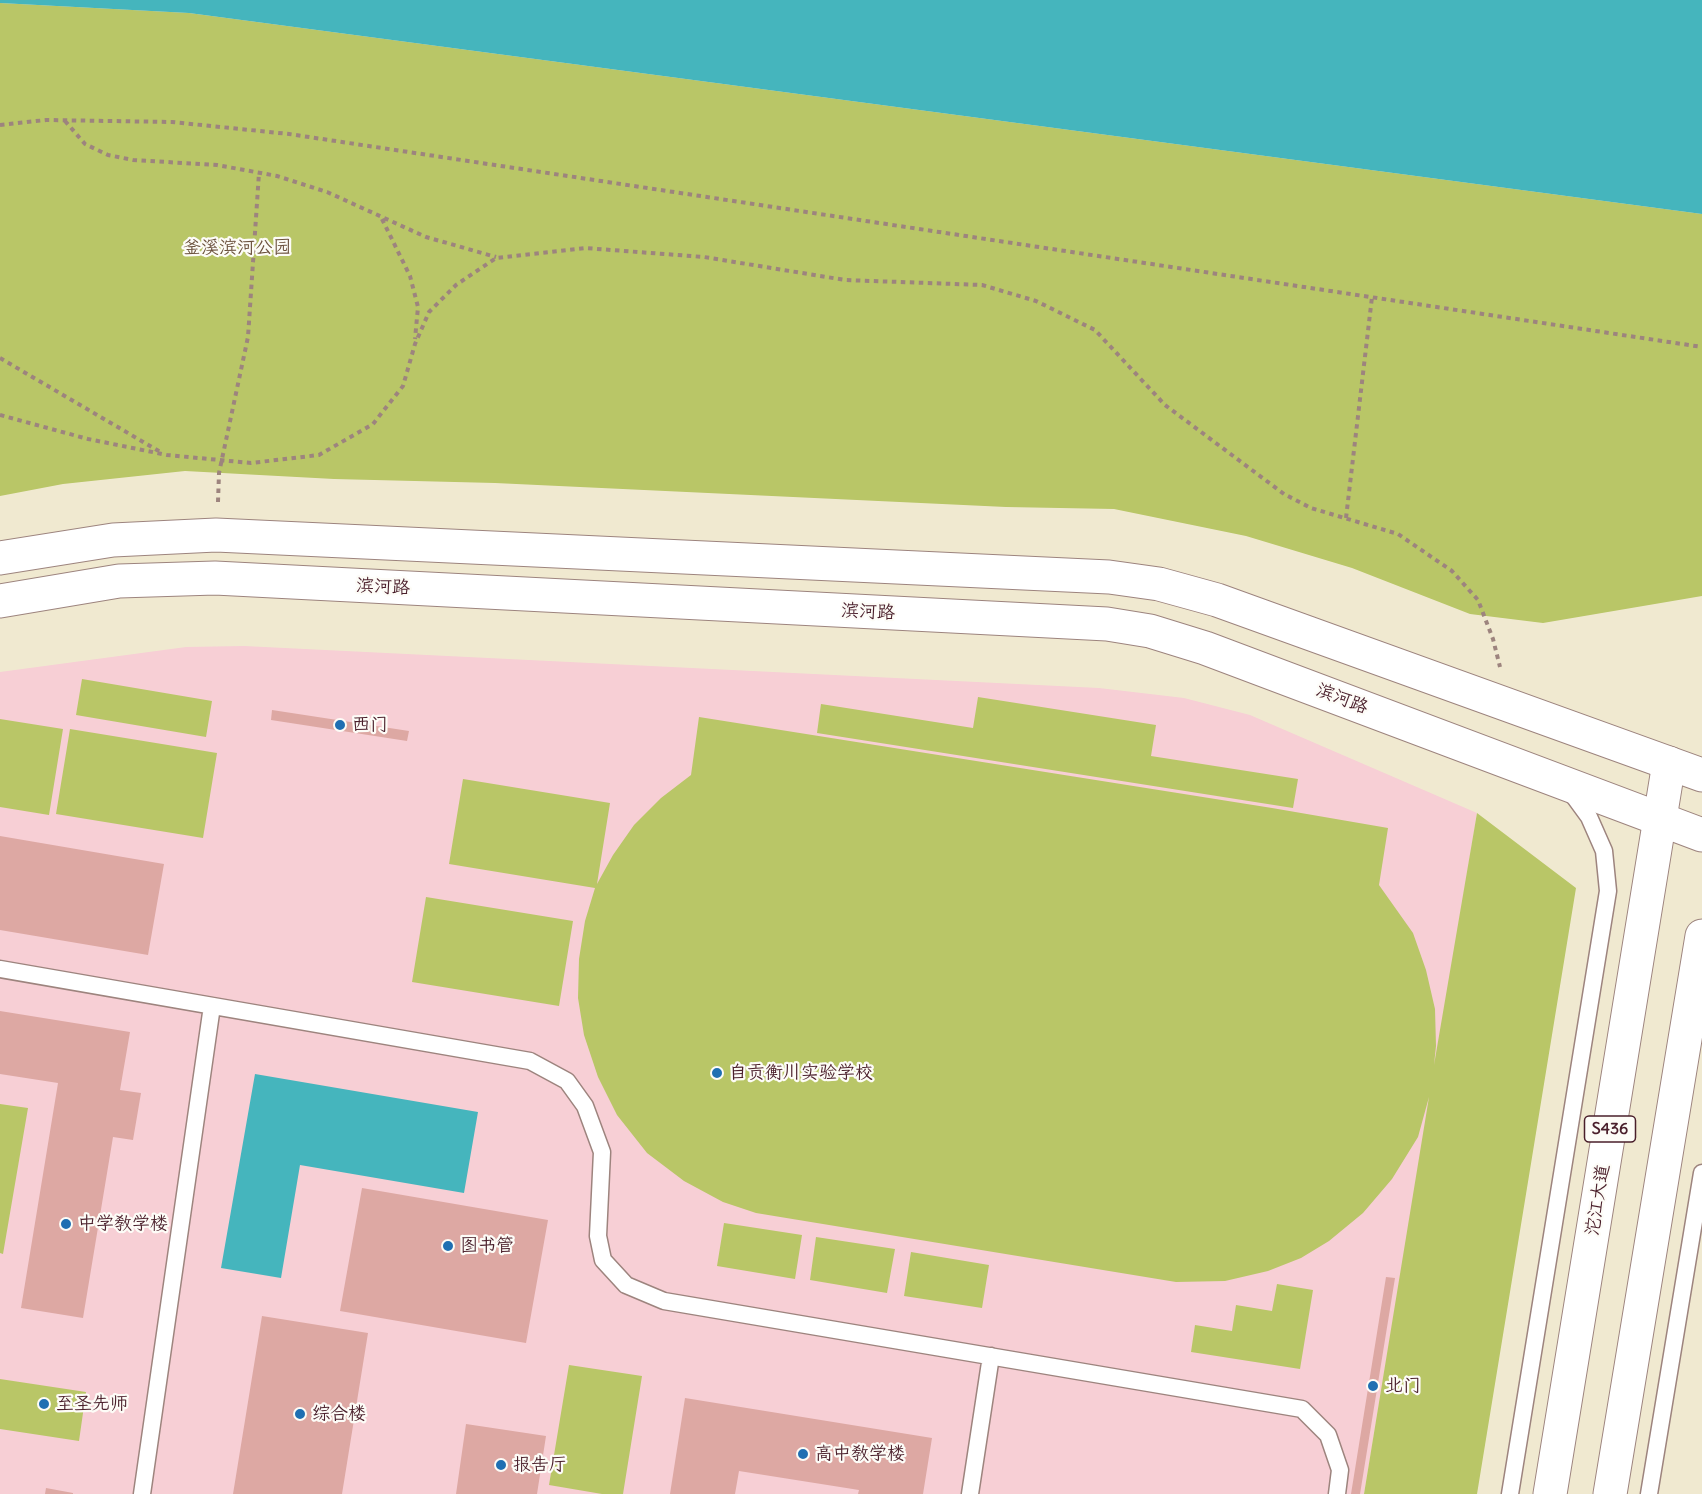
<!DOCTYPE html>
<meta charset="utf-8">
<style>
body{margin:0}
canvas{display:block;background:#f0e9d0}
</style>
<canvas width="1702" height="1494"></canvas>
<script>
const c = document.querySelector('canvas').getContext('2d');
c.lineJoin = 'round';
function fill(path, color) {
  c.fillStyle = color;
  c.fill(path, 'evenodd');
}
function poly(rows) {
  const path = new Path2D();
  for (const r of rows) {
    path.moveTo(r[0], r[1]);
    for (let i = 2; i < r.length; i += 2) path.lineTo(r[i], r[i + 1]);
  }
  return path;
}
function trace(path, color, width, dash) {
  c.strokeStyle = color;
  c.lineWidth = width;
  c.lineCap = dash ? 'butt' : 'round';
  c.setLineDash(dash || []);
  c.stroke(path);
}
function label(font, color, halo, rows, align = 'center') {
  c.font = font + ' Delius,"LXGW WenKai TC",sans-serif';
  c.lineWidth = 4.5;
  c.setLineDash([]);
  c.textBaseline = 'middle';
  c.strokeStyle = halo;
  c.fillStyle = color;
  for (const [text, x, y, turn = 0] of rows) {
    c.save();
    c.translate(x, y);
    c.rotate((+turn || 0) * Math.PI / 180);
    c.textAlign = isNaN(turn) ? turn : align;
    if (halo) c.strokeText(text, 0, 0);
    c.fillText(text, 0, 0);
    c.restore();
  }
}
const built = poly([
 [244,646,1099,688,1184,698,1250,715,1477,813,1364,1494,0,1494,0,672,186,647]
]);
const green = poly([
 [0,3,189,13,1702,214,1702,596,1543,623,1470,614,1352,568,1246,536,1114,509,1006,507,495,483,334,479,185,471,63,484,0,496],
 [82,679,212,701,206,737,76,715],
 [978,697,1156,725,1151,756,1298,779,1293,808,817,733,821,704,973,728],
 [699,717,1272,808,1388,828,1379,885,1413,933,1426,970,1435,1009,1436,1046,1434,1065,1477,813,1576,888,1477,1494,1364,1494,1429,1097,1418,1137,1392,1179,1363,1213,1329,1241,1301,1258,1268,1271,1225,1281,1176,1282,756,1213,723,1202,684,1181,647,1153,617,1115,598,1077,584,1035,578,998,579,959,585,921,595,888,449,864,463,779,610,803,597,884,613,855,634,825,661,798,691,775],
 [0,719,63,729,49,815,0,807],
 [70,729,217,753,203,838,56,814],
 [426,897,573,921,559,1006,412,982],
 [0,1104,28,1108,3,1254,0,1253],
 [724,1223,802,1235,795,1279,717,1266],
 [816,1237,895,1249,887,1293,810,1280],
 [911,1252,989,1265,982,1308,904,1296],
 [1277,1284,1313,1290,1300,1369,1191,1352,1195,1325,1232,1331,1236,1305,1272,1311],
 [569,1365,642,1376,623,1494,602,1494,549,1485],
 [0,1379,86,1392,79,1441,0,1429]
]);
const water = poly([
 [0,0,1702,0,1702,214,189,13,0,3],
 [255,1074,478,1112,464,1193,300,1165,281,1278,221,1268]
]);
const building = poly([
 [272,710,409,731,407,741,271,720],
 [0,836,164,864,148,955,0,930],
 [0,1011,130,1032,120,1090,141,1093,133,1140,113,1137,83,1318,21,1308,58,1083,0,1074],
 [362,1188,548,1220,526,1343,340,1311],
 [1386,1277,1395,1278,1360,1494,1351,1494],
 [262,1316,368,1333,342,1494,233,1494],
 [685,1398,932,1438,923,1494,858,1494,859,1490,739,1471,735,1494,670,1494],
 [466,1424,546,1436,537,1494,456,1494],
 [46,1488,73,1493,73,1494,45,1494]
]);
const path = poly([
 [65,121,85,144,108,155,133,160,217,165,277,176,327,192,426,237,496,257],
 [0,125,46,120,172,122,289,134,1702,347],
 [382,219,410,276,418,307,415,339],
 [0,358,162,453],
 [0,415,88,439,167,455,251,463,319,455,373,424,403,386,415,344,429,312,456,285,496,258,585,248,704,257,845,280,982,285,1036,301,1095,330,1165,405,1284,494,1311,508,1398,534,1452,571,1478,600,1493,639,1500,667],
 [218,502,219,473,248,337,259,173],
 [1346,518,1372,297]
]);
const service = poly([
 [0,969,530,1061,567,1081,585,1106,602,1152,598,1236,603,1260,626,1285,664,1301,1302,1409,1328,1435,1340,1470,1337,1494],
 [142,1494,212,1006],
 [970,1494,991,1356],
 [1510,1494,1608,891,1604,851,1589,817,1570,791],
 [1649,1494,1702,1173]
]);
const primary = poly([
 [0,558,113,540,216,535,1109,577,1159,584,1217,600,1702,775],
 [0,601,119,581,215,578,1107,624,1150,631,1205,648,1702,835]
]);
const trunk = poly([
 [1550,1494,1669,763],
 [1610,1494,1702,936]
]);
const markers = [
 [340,725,6,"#1f6fb2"],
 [717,1073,6,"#1f6fb2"],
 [66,1224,6,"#1f6fb2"],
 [448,1246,6,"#1f6fb2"],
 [1373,1386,6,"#1f6fb2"],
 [44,1404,6,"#1f6fb2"],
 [300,1414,6,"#1f6fb2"],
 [803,1454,6,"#1f6fb2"],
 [501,1465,6,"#1f6fb2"]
];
const shields = [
 [1610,1129,51]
];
const shieldNames = [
 ["S436",1610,1129]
];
const parkNames = [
 ["釜溪滨河公园",237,248]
];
const streetNames = [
 ["滨河路",383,587,3],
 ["滨河路",868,612,3],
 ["滨河路",1342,699,21],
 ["沱江大道",1598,1200,-81]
];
const poiNames = [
 ["西门",352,725],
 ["自贡衡川实验学校",729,1073],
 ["中学教学楼",78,1224],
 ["图书管",460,1246],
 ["北门",1385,1386],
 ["至圣先师",56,1404],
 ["综合楼",312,1414],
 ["高中教学楼",815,1454],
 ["报告厅",513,1465]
];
fill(built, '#f7cfd5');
fill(green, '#b9c667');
fill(water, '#45b5bd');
fill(building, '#dda8a3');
trace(service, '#9d847e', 19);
trace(primary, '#9d847e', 35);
trace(trunk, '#9d847e', 35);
trace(path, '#9d847e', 4, [4.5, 4.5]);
trace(service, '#fff', 16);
trace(primary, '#fff', 33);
trace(trunk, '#fff', 33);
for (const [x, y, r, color] of markers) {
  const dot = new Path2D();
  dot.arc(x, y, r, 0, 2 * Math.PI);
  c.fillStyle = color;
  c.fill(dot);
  trace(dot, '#fdfcf7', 2);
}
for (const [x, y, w] of shields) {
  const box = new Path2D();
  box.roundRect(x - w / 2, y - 13, w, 26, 4.5);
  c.fillStyle = '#fdfcf7';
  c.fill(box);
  trace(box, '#4a1f2b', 1.5);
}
label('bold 16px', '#4a1f2b', null, shieldNames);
label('18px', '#6b513d', '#fdfcf7', parkNames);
label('18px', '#4a1f2b', '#fdfcf7', streetNames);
label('18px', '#4a1f2b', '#fdfcf7', poiNames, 'left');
</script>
